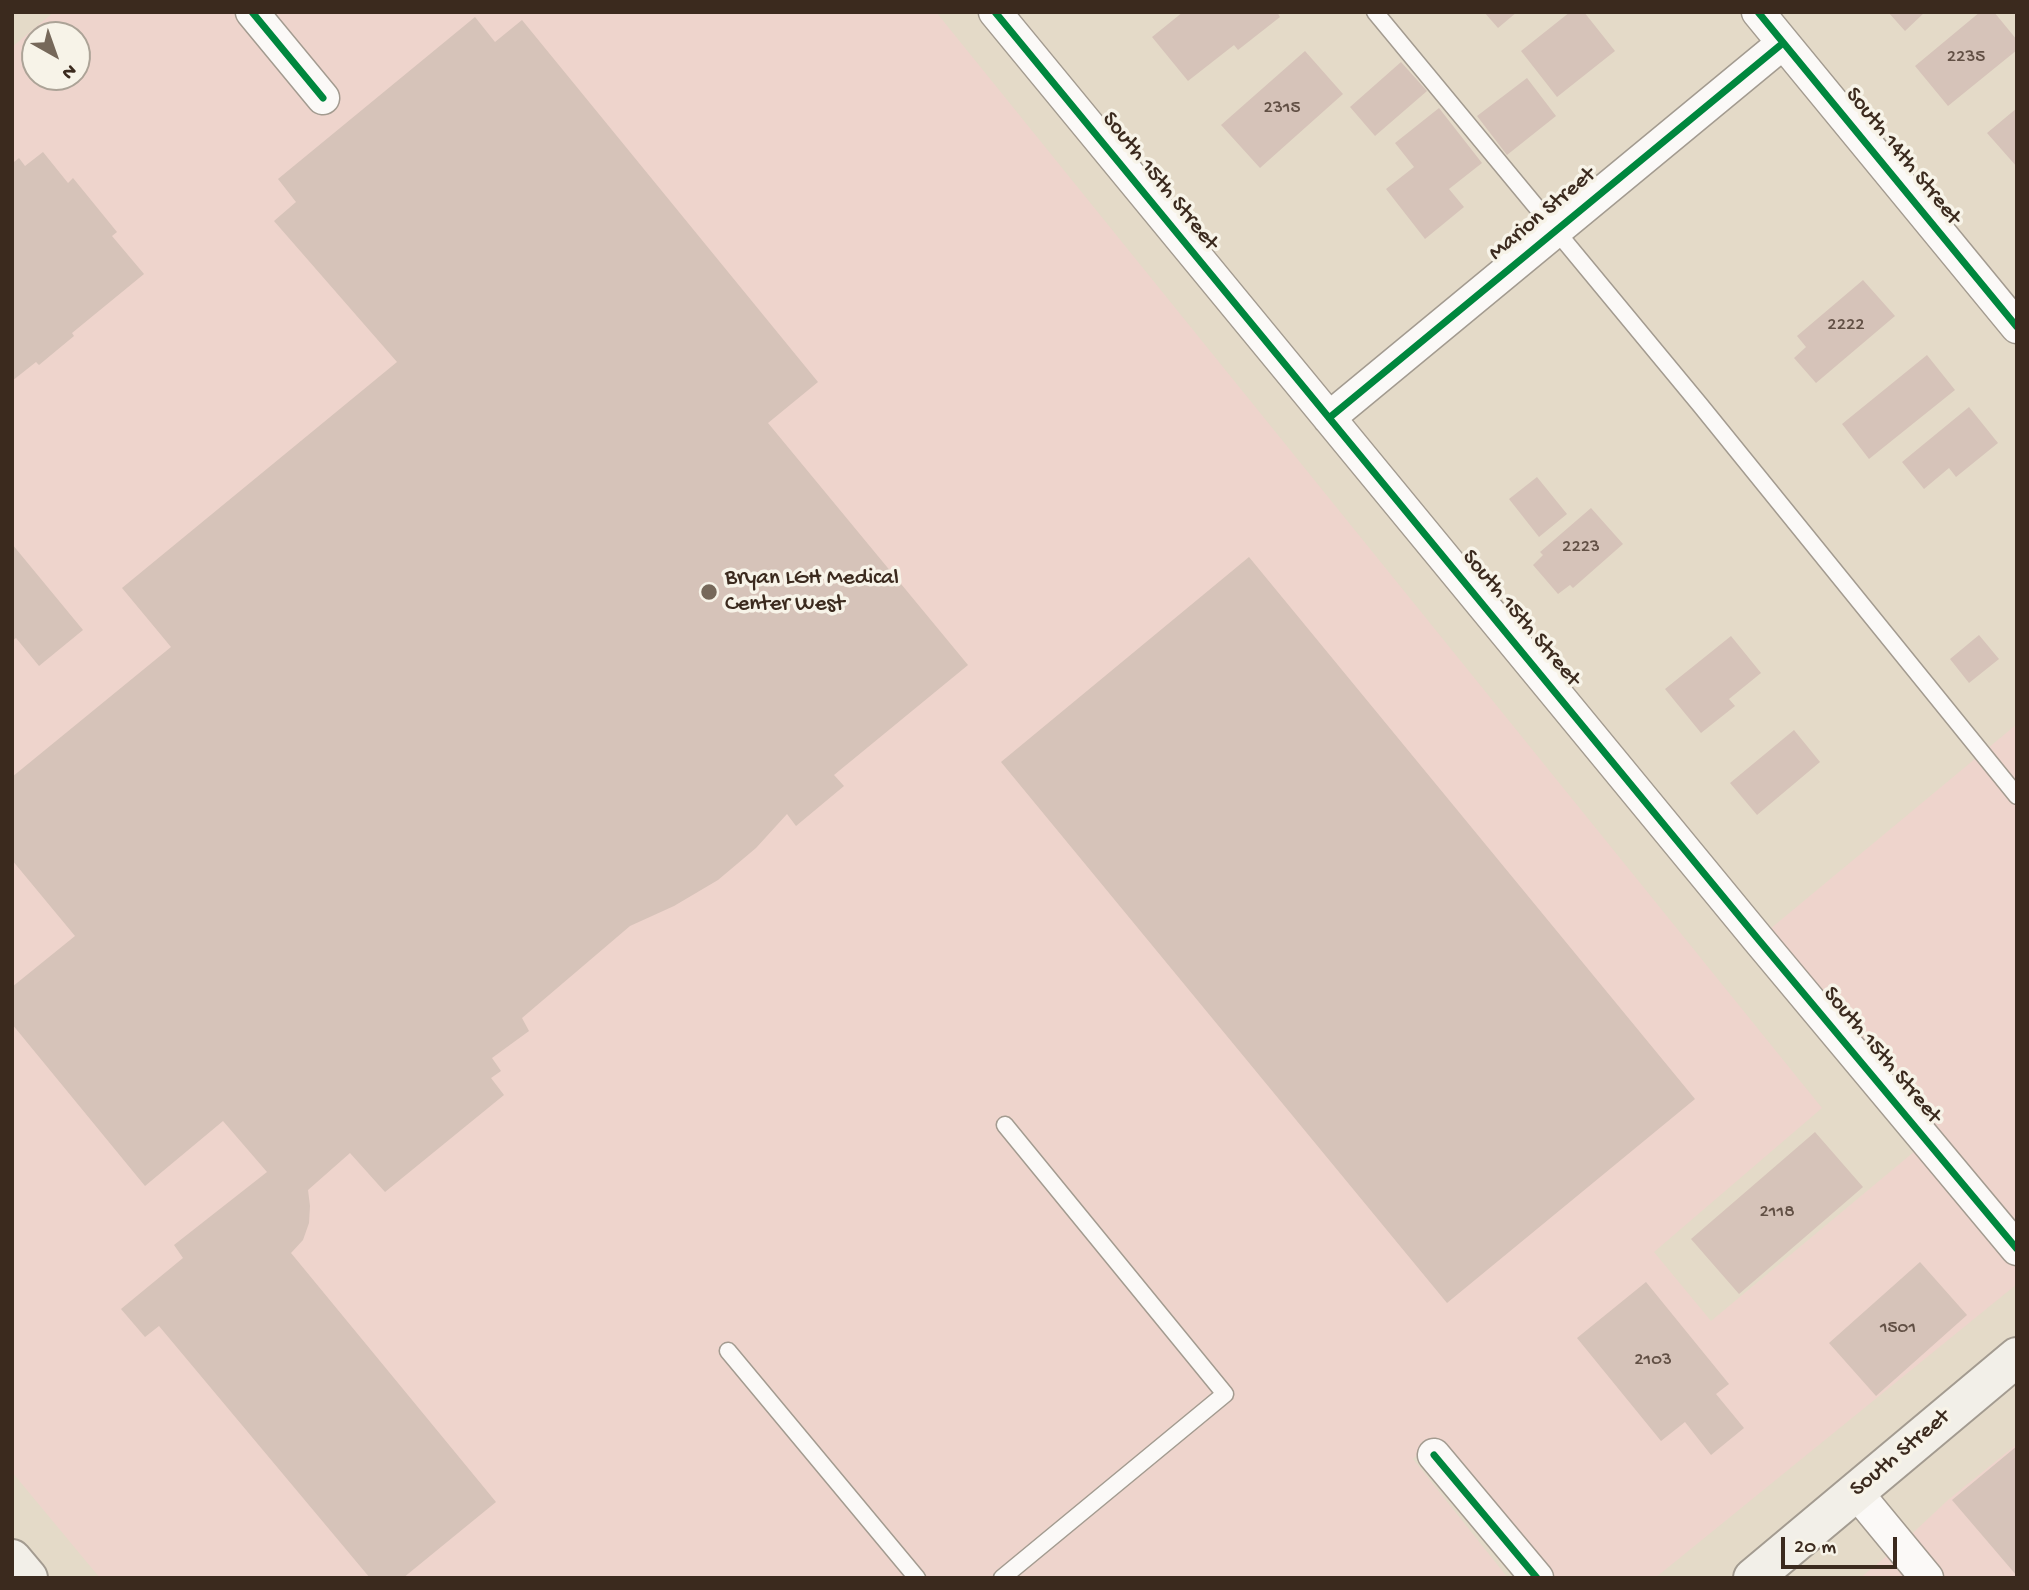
<!DOCTYPE html>
<style>
body{margin:0}
#map{position:relative;width:2029px;height:1590px;overflow:hidden;background:#e4dac8;font-family:"Gochi Hand",sans-serif}
canvas{display:block}
.frame{position:absolute;inset:0;border:14px solid #3b2a1e;pointer-events:none}
.north{position:absolute;left:21px;top:21px;width:70px;height:70px;box-sizing:border-box;background:#f7f3e8;border:2px solid #aca397;border-radius:50%;rotate:140deg;font-size:19px;font-weight:700;line-height:28px;text-align:center;color:#3b2a1e}
.north::after{content:'';display:block;margin:auto;width:24px;height:32px;background:#76685a;clip-path:polygon(50% 0,100% 100%,50% 72%,0 100%)}
.scale{position:absolute;left:1781px;top:1537px;width:116px;height:32px;box-sizing:border-box;border:4px solid #3b2a1e;border-top:0;padding-left:9px;font-size:21px;line-height:24px;white-space:nowrap;color:#3b2a1e;-webkit-text-stroke:5px #f7f3e8;paint-order:stroke}
</style>
<div id="map">
<canvas width="2029" height="1590"></canvas>
<div class="frame"></div>
<div class="north">N</div>
<div class="scale">20 m</div>
</div>
<script>
const c = document.querySelector('canvas').getContext('2d');
c.lineJoin = 'round';
function fill(path, color) {
  c.fillStyle = color;
  c.fill(path, 'evenodd');
}
function poly(rows) {
  const path = new Path2D();
  for (const r of rows) {
    path.moveTo(r[0], r[1]);
    for (let i = 2; i < r.length; i += 2) path.lineTo(r[i], r[i + 1]);
  }
  return path;
}
function trace(path, color, width, dash) {
  c.strokeStyle = color;
  c.lineWidth = width;
  c.lineCap = dash ? 'butt' : 'round';
  c.setLineDash(dash || []);
  c.stroke(path);
}
function label(font, color, halo, rows, align = 'center') {
  c.font = font + ' "Gochi Hand",sans-serif';
  c.lineWidth = 7;
  c.setLineDash([]);
  c.textBaseline = 'middle';
  c.strokeStyle = halo;
  c.fillStyle = color;
  for (const [text, x, y, turn = 0] of rows) {
    c.save();
    c.translate(x, y);
    c.rotate((+turn || 0) * Math.PI / 180);
    c.textAlign = isNaN(turn) ? turn : align;
    if (halo) c.strokeText(text, 0, 0);
    c.fillText(text, 0, 0);
    c.restore();
  }
}
const built = poly([
 [54,12,936,12,1822,1108,1654,1252,1711,1321,1927,1141,1758,939,2017,724,2017,1284,1655,1578,1537,1578,1427,1446,1413,1459,1508,1578,100,1578,12,1472,12,47],
 [35,35,77,35,77,77,35,77],
 [2017,1444,2017,1578,1860,1578,1900,1545,1948,1500]
]);
const building = poly([
 [1183,12,1277,12,1280,17,1238,50,1234,45,1188,81,1152,37],
 [1484,12,1517,12,1498,28],
 [1570,12,1584,12,1615,51,1557,97,1521,51],
 [1888,12,1925,12,1905,31],
 [1980,12,1994,12,2017,40,2017,50,1948,106,1915,66],
 [475,17,495,42,522,20,818,382,768,423,968,665,834,775,844,786,796,826,787,814,756,848,718,880,674,906,630,926,522,1018,529,1031,492,1058,501,1071,491,1078,504,1095,385,1192,350,1153,308,1190,310,1206,309,1223,303,1240,291,1253,496,1502,403,1578,370,1578,159,1326,145,1337,121,1309,183,1258,174,1245,267,1172,223,1121,145,1186,12,1024,12,987,75,936,12,860,12,777,171,647,122,588,397,362,274,221,296,202,278,179],
 [1305,51,1343,94,1260,168,1221,125],
 [1401,62,1427,91,1375,136,1350,107],
 [1527,78,1556,116,1507,155,1477,116],
 [1439,108,1482,163,1449,189,1464,207,1425,239,1386,189,1414,167,1395,143],
 [2017,108,2017,167,1987,133],
 [43,152,68,183,73,178,117,232,112,236,144,274,72,333,74,336,39,365,36,362,12,381,12,160,14,162,19,158,25,166],
 [1863,280,1895,316,1816,383,1794,358,1806,347,1797,336],
 [1927,355,1955,390,1869,459,1842,424],
 [1969,407,1998,443,1956,477,1949,468,1924,489,1902,462],
 [1537,477,1567,514,1539,537,1509,499],
 [1591,508,1623,544,1573,588,1570,585,1558,594,1533,565,1543,555,1540,552],
 [12,544,83,630,39,666,16,638,12,641],
 [1249,557,1695,1099,1447,1303,1001,762],
 [1979,635,1999,659,1969,683,1950,659],
 [1731,636,1761,673,1729,699,1735,706,1701,733,1665,689],
 [1794,730,1820,762,1757,815,1730,783],
 [1815,1132,1863,1187,1739,1294,1691,1239],
 [1920,1262,1967,1315,1876,1396,1829,1343],
 [1646,1282,1729,1384,1716,1394,1744,1428,1711,1455,1685,1422,1661,1441,1577,1338],
 [2017,1446,2017,1576,1952,1500]
]);
const service = poly([
 [1375,12,1701,406,2017,796],
 [728,1351,917,1578],
 [1002,1578,1225,1394,1005,1125]
]);
const minor = poly([
 [252,12,323,98],
 [995,12,1758,939,2017,1249],
 [1758,12,2017,327],
 [1329,418,1783,43],
 [1434,1455,1537,1578],
 [1856,1492,1927,1578]
]);
const secondary = poly([
 [12,1559,28,1578],
 [1753,1578,2017,1357]
]);
const cycleway = poly([
 [252,12,323,98],
 [995,12,1758,939,2017,1249],
 [1758,12,2017,327],
 [1329,418,1783,43],
 [1434,1455,1537,1578]
]);
const markers = [
 [709,592,9,"#76685a"]
];
const numberNames = [
 ["2235",1966,58],
 ["2315",1282,109],
 ["2222",1846,326],
 ["2223",1581,548],
 ["2118",1777,1213],
 ["1501",1898,1329],
 ["2103",1653,1361]
];
const streetNames = [
 ["South 14th Street",1902,157,51],
 ["South 15th Street",1159,182,51],
 ["Marion Street",1543,215,-40],
 ["South 15th Street",1520,619,50],
 ["South 15th Street",1881,1056,50],
 ["South Street",1901,1454,-40]
];
const poiNames = [
 ["Bryan LGH Medical",725,579],
 ["Center West",725,605]
];
fill(built, '#eed4cc');
fill(building, '#d6c3b9');
trace(service, '#a39b90', 19);
trace(minor, '#a39b90', 35);
trace(secondary, '#a39b90', 42);
trace(service, '#fbf9f7', 16);
trace(minor, '#fbf9f7', 32);
trace(secondary, '#f2efe8', 38);
trace(cycleway, '#00873e', 7);
for (const [x, y, r, color] of markers) {
  const dot = new Path2D();
  dot.arc(x, y, r, 0, 2 * Math.PI);
  c.fillStyle = color;
  c.fill(dot);
  trace(dot, '#f7f3e8', 2.5);
}
label('19px', '#625045', null, numberNames);
label('23px', '#3b2a1e', '#f7f3e8', streetNames);
label('23px', '#3b2a1e', '#f7f3e8', poiNames, 'left');
</script>
